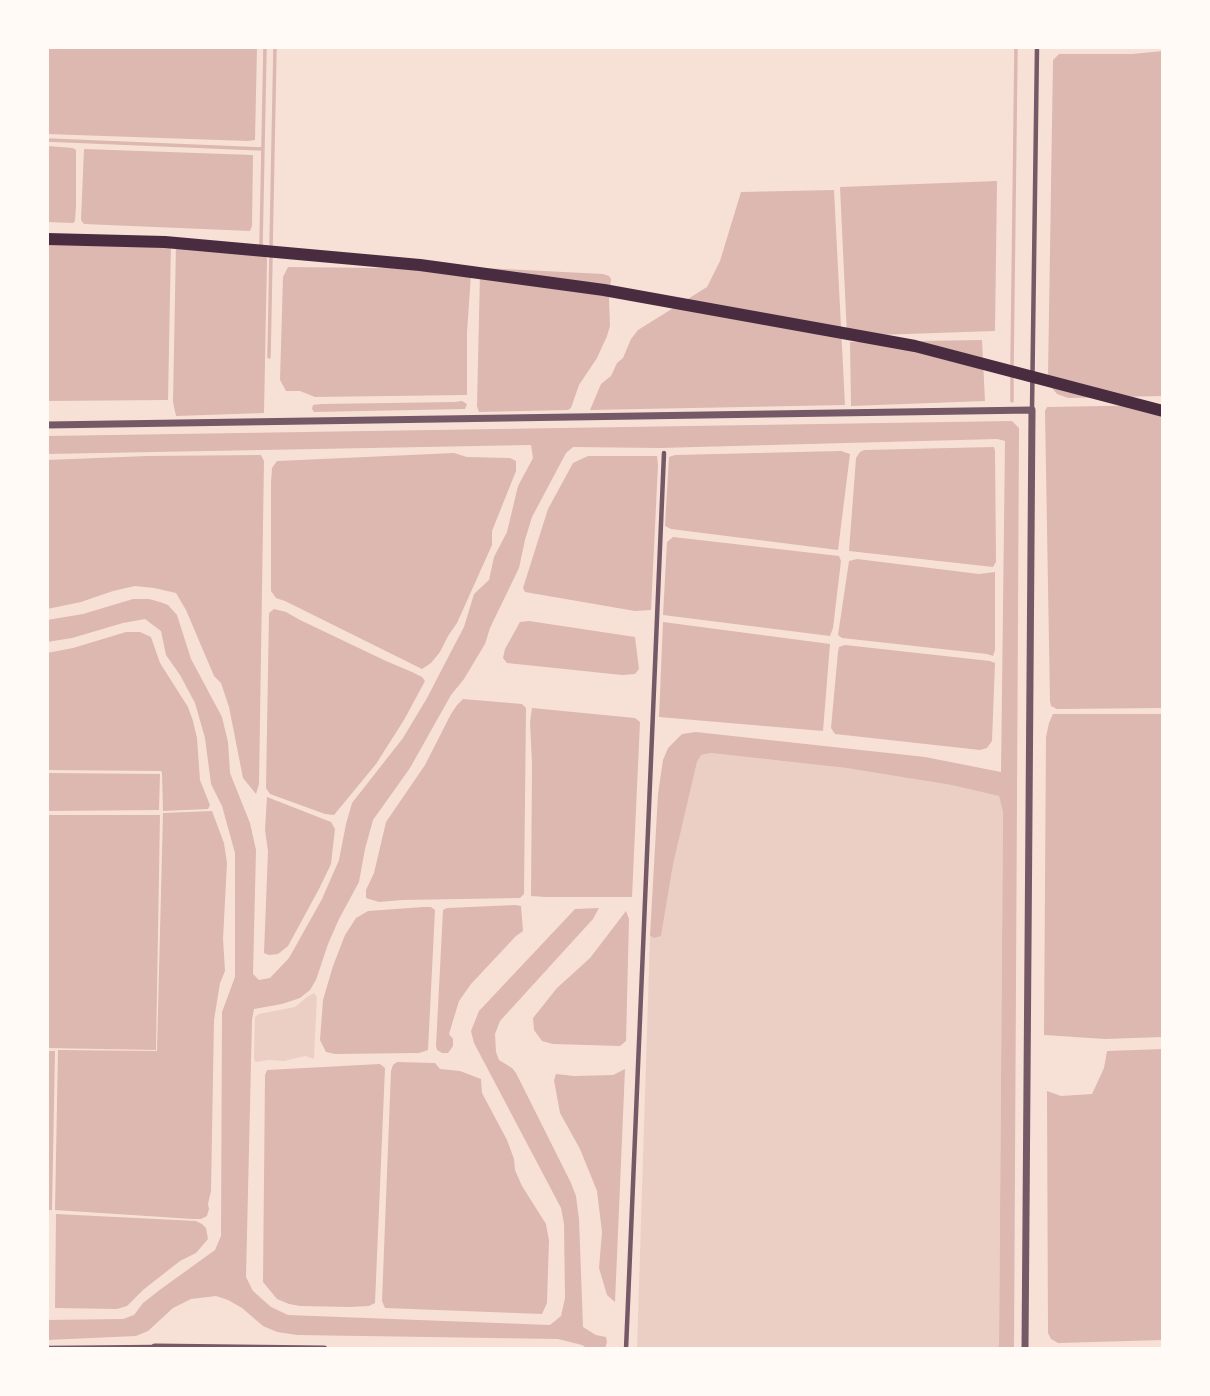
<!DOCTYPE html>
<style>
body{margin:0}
#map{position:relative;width:1210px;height:1396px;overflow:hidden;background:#f7e1d7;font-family:"Public Sans",sans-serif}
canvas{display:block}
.frame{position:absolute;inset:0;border:49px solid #fffaf5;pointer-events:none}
</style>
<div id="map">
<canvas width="1210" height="1396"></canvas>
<div class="frame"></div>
</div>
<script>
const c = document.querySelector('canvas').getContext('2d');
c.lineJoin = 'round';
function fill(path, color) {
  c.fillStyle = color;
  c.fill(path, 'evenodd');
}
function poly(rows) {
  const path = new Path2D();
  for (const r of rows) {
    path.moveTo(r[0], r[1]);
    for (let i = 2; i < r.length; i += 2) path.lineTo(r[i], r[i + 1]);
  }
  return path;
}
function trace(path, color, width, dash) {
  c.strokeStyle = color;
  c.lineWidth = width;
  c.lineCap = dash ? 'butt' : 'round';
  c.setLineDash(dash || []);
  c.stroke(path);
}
const green = poly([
 [711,753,846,768,951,785,999,796,1003,812,999,1345,997,1349,637,1348,650,936,654,938,661,935,673,865,697,762,701,755],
 [314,993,317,997,314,1059,305,1056,284,1061,268,1060,256,1062,254,1059,255,1017,259,1014,295,1007,307,997]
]);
const water = poly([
 [47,47,257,47,255,140,248,141,47,134],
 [1163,51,1163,396,1068,398,1057,394,1051,387,1048,377,1053,60,1059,54,1132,54],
 [47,146,73,148,76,150,76,206,75,221,73,223,47,222],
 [84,149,253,155,252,226,250,231,84,224,81,220],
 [997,181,995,331,847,336,840,187],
 [834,190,845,405,590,410,601,384,611,376,617,363,623,358,631,339,638,330,707,287,720,261,741,192],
 [47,236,171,242,168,400,47,401],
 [176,242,261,245,267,259,264,413,176,416,173,402],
 [288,267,464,269,471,274,467,333,467,395,315,397,300,391,286,391,280,380,283,277],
 [485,268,603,274,609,276,611,279,609,299,610,326,607,336,597,358,579,385,571,408,568,410,479,412,477,406,480,273],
 [982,340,985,401,851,406,850,342],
 [462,401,467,404,465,409,314,412,312,409,313,405,321,404,455,402],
 [1163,405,1163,708,1057,709,1051,706,1050,701,1045,411,1047,407],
 [1012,421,1019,428,1014,1349,997,1349,999,1345,1003,812,999,796,951,785,846,768,711,753,701,755,697,762,673,865,661,936,654,938,650,936,658,794,663,760,668,748,682,734,696,732,925,757,1001,772,1005,441,997,439,659,448,573,447,566,453,532,517,525,540,519,568,490,628,485,644,464,679,451,695,410,768,373,820,365,849,359,882,339,919,328,944,316,980,310,990,300,998,282,1004,254,1009,252,1020,246,1277,253,1291,271,1307,288,1315,550,1325,561,1316,565,1298,564,1224,561,1208,474,1043,471,1031,479,1011,575,909,599,908,593,919,500,1021,495,1034,496,1052,499,1060,512,1068,516,1073,571,1183,576,1196,579,1219,583,1327,596,1335,606,1337,607,1342,605,1349,588,1349,582,1345,558,1339,297,1335,277,1332,263,1326,242,1308,228,1300,216,1296,191,1299,173,1308,148,1331,136,1336,47,1340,47,1320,123,1319,134,1315,143,1303,161,1289,215,1250,221,1236,222,1012,235,977,235,853,222,806,211,784,205,738,195,703,180,675,166,655,161,631,145,619,123,623,72,638,47,642,47,620,83,614,133,599,149,599,160,602,168,605,177,615,191,659,222,717,228,742,230,773,250,823,256,850,253,974,259,980,270,978,289,958,322,899,339,860,346,824,352,803,403,738,427,698,455,644,464,627,474,594,489,580,494,557,507,532,518,486,533,458,531,445,47,454,47,436],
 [994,447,995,451,996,562,993,567,849,551,856,458,860,452,864,450],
 [841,451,850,454,838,550,671,529,665,526,669,457,675,455],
 [454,453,467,457,510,458,516,461,516,471,492,531,492,545,457,623,448,636,440,652,431,663,422,669,285,601,276,598,271,591,271,483,272,468,277,461],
 [261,455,264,461,259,784,256,794,243,778,229,707,221,683,214,676,186,610,176,593,154,588,135,586,113,591,81,602,47,609,47,460,147,456],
 [588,456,657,456,658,465,651,610,635,611,525,592,523,588,548,509,573,463],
 [673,537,839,556,841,561,833,628,830,636,663,615,667,542],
 [857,559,979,574,995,572,995,650,993,656,987,654,842,638,838,635,849,561],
 [274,609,286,612,300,620,386,661,412,672,422,677,425,681,404,720,376,764,334,815,325,814,270,794,266,788,269,613],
 [529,621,635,637,639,669,635,674,622,675,507,663,503,658,505,649,520,622],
 [663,622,830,644,823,731,659,717],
 [126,632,140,632,151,637,160,663,188,707,193,721,197,738,200,780,210,805,208,809,163,811,162,773,161,771,47,770,47,653,73,648],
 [845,645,990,661,995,663,992,741,987,748,980,750,835,734,831,728,838,652,839,647],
 [463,699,522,704,526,708,524,894,520,898,402,900,379,902,366,898,366,890,374,873,386,822,425,765,451,714,457,705],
 [532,708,635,718,640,722,632,897,545,897,531,896,532,764,530,722],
 [1053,714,1163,714,1163,1037,1105,1039,1044,1035,1046,737,1049,723],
 [47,773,160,774,159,810,47,811],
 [267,797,331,822,335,829,331,864,319,889,288,946,278,954,269,955,264,953,268,851,265,830],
 [212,811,224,843,227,863,223,939,225,971,220,983,214,1020,211,1191,208,1204,209,1209,207,1216,201,1219,193,1219,55,1210,58,1050,157,1051,163,813],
 [47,815,160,815,156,1050,47,1048],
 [515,905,521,906,523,931,516,936,471,984,459,1001,449,1034,453,1039,453,1046,448,1053,442,1053,437,1050,436,1046,443,910,447,908],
 [423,907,431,907,435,910,428,1050,419,1053,335,1054,326,1052,320,1040,323,1000,333,966,345,935,356,918,368,911],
 [626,911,629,919,626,1041,620,1046,553,1044,542,1041,534,1030,533,1018,557,988,590,958],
 [1163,1049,1163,1340,1058,1343,1051,1339,1048,1333,1047,1091,1061,1096,1092,1094,1104,1068,1107,1051],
 [47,1051,55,1051,52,1210,47,1210],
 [397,1062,435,1063,440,1069,460,1071,481,1079,482,1093,507,1140,514,1159,515,1170,522,1186,546,1224,547,1230,549,1240,547,1303,542,1314,385,1308,382,1301,391,1071,393,1065],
 [380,1064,385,1068,375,1303,369,1306,350,1307,300,1306,289,1304,277,1299,263,1282,265,1075,267,1070],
 [625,1069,615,1302,607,1295,599,1268,602,1232,597,1191,580,1149,560,1113,554,1080,556,1074,574,1076,613,1075],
 [56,1214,196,1221,202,1224,206,1228,208,1239,196,1253,180,1261,143,1290,127,1306,117,1309,55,1308]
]);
const stream = poly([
 [47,140,263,149],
 [261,245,265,47],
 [271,248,275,47],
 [269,357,271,256],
 [1012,367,1016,47],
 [1012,401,1012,375]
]);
const service = poly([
 [1032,409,1037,47],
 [47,1348,154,1347],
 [626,1349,664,453]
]);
const minor = poly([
 [47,425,1032,410,1025,1349],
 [155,1347,324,1349]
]);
const primary = poly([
 [47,239,165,242,420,265,604,290,915,346,1163,411]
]);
fill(green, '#ebcfc5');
fill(water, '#dcb8b0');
trace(stream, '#dcb8b0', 3.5);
trace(service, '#755966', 4.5);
trace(minor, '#755966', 7);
trace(primary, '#4a2c40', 12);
</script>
